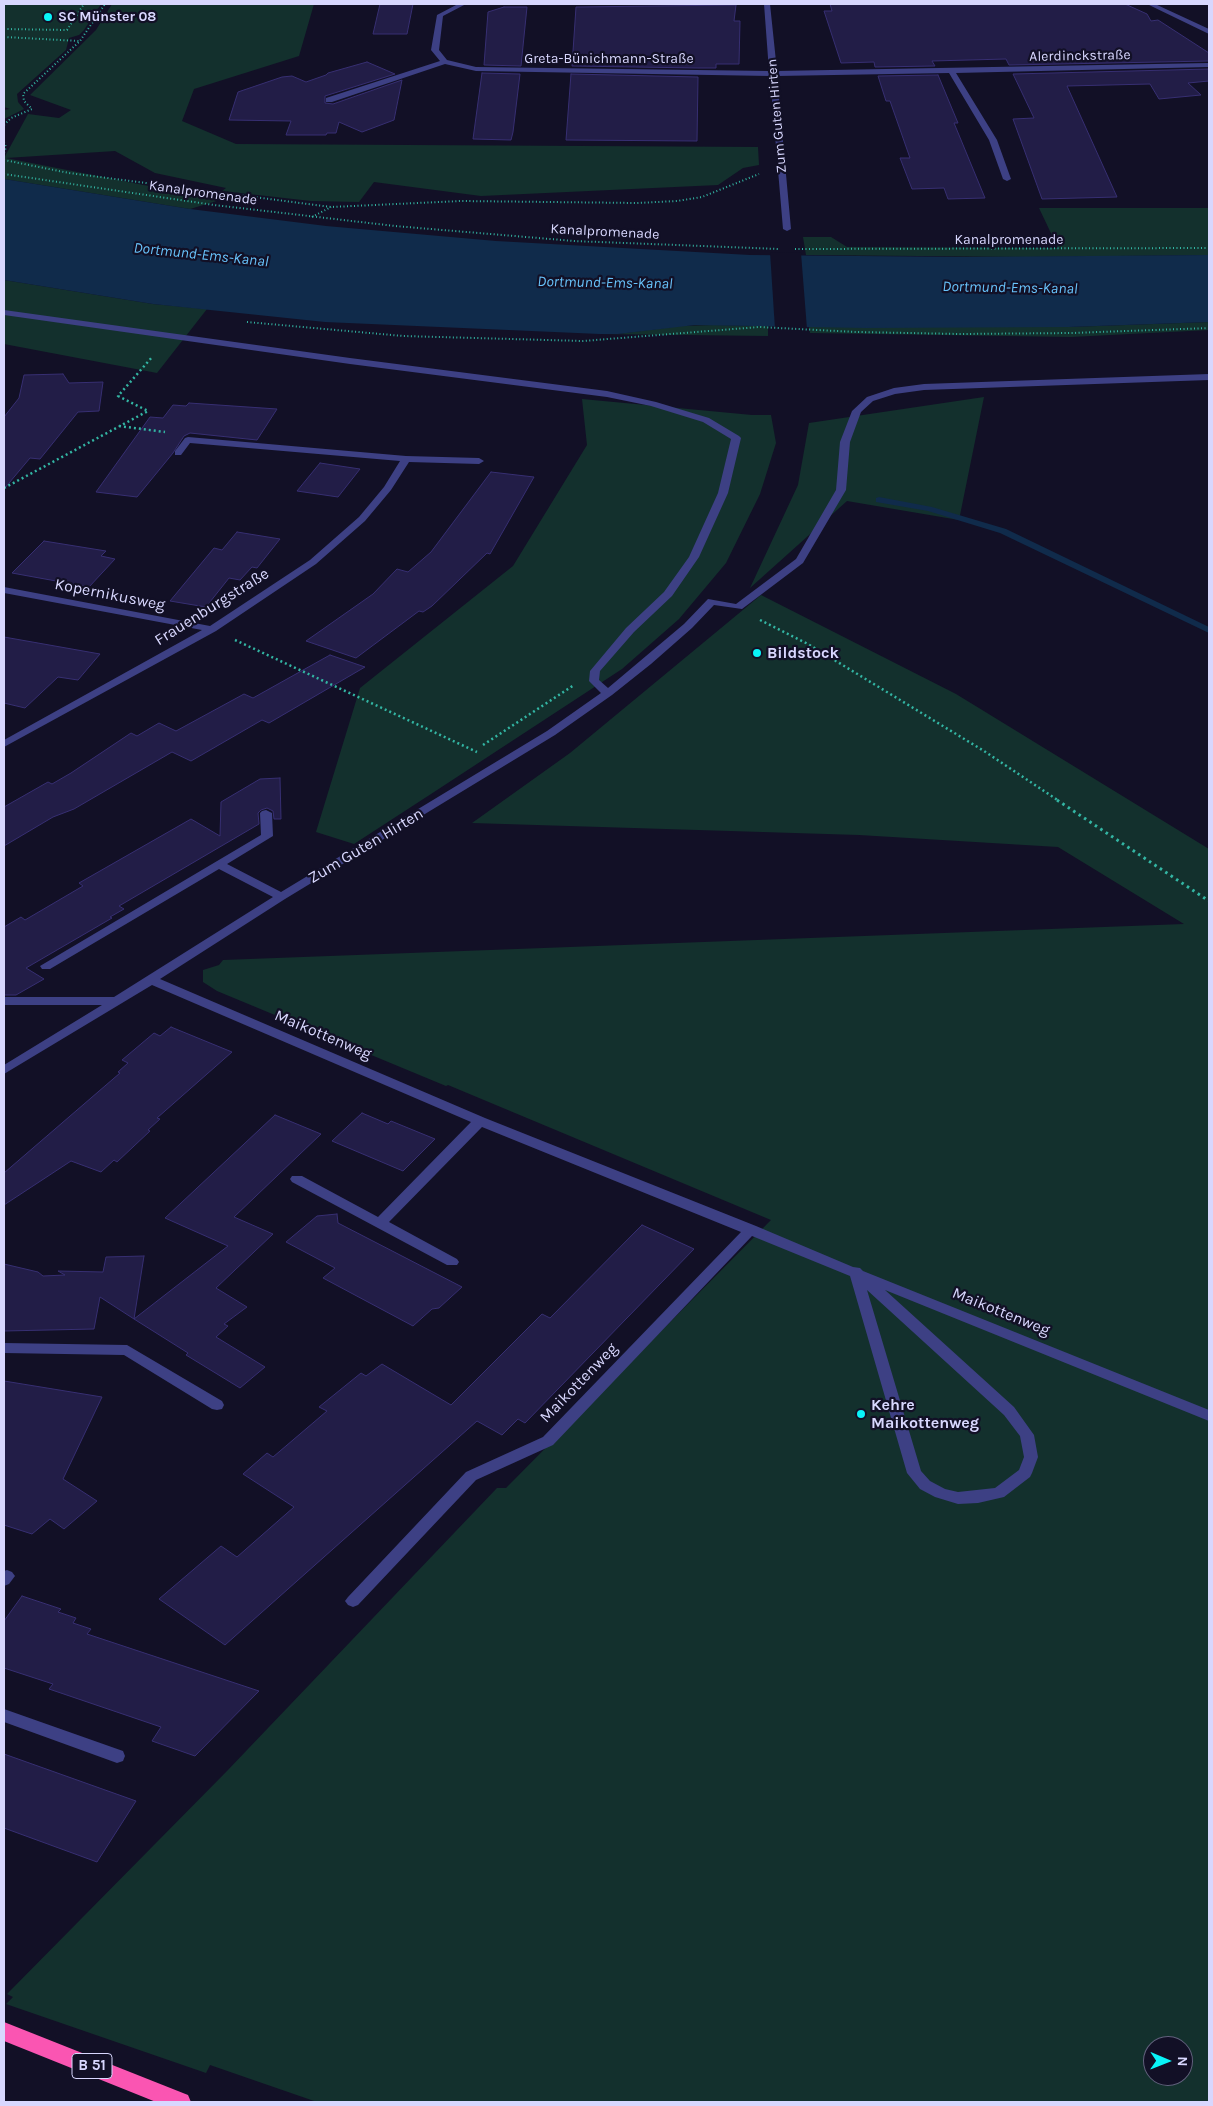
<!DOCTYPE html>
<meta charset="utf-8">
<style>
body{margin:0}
#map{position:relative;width:1213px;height:2106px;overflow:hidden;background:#121026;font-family:Karla,sans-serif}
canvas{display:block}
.frame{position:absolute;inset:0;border:5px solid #d8d7fe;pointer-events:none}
.north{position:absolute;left:1143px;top:2036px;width:50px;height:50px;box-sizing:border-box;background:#121026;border:1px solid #61607c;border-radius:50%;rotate:91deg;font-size:14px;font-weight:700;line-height:20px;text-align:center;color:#d8d7fe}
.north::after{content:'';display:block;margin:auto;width:18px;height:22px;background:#09f4f8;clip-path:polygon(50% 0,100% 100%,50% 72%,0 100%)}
</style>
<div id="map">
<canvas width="1213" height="2106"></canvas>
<div class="frame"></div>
<div class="north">N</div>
</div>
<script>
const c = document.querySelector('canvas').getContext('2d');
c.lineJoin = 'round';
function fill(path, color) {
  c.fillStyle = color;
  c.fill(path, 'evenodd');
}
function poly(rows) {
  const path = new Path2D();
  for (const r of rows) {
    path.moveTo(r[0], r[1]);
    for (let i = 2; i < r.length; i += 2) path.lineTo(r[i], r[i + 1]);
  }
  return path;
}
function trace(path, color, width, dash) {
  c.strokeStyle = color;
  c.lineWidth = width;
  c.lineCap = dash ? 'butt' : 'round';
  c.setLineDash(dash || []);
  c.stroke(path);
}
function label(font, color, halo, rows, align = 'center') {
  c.font = font + ' Karla,sans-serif';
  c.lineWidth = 4.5;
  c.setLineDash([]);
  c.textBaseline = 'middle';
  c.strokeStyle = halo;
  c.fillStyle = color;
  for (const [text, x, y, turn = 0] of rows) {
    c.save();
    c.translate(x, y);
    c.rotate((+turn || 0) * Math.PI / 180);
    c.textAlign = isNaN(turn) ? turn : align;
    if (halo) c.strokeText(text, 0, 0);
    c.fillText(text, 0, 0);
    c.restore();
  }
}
const green = poly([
 [4,4,101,4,84,30,79,35,69,38,66,50,17,94,18,102,24,109,4,119,4,110,10,109,4,107],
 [112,4,314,4,299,56,194,89,182,121,236,144,758,147,759,165,743,168,718,185,481,196,374,182,359,202,311,201,222,191,226,188,155,173,115,151,6,158,220,200,190,209,4,179,4,158,28,114,59,118,71,110,30,95,96,30],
 [1039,208,1209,208,1209,255,1027,257,806,255,803,237,831,237,847,247,1058,248],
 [4,280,153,304,207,309,157,373,4,344],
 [1209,322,1209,330,1071,337,810,333,809,327,1069,327],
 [714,325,768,326,768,336,600,334,618,334,679,326],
 [984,397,959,520,847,501,750,588,798,485,809,423],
 [582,399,752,415,771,415,776,443,760,494,726,563,679,619,622,669,431,794,354,844,316,832,360,688,513,566,587,445],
 [761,595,956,694,1209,849,1209,2102,317,2102,210,2065,206,2073,6,2004,13,1997,7,1994,227,1771,497,1488,506,1488,771,1220,448,1085,446,1086,217,991,203,982,203,970,219,965,223,960,1184,924,1058,847,859,835,472,823,570,753],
 [1153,2046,1183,2046,1183,2076,1153,2076]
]);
const water = poly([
 [4,179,190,209,326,226,496,241,750,255,964,257,1209,255,1209,322,1069,327,866,328,695,325,618,334,600,334,325,322,153,304,4,280]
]);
const pier = poly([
 [770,252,801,253,807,329,775,329]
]);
const stream = poly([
 [879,497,932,507,1006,529,1209,627,1209,633,1000,533,928,511,876,502,876,498,879,497]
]);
const building = poly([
 [380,4,413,4,407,34,373,34,380,4],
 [830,4,1125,4,1147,14,1151,21,1158,20,1209,53,1209,61,1009,65,1006,59,932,61,935,66,875,67,874,62,841,63,824,11,832,11,830,4],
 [736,5,734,21,740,21,739,64,716,64,716,68,698,68,572,66,576,7,736,5],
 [504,7,527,7,521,66,484,65,488,12,504,7],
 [367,62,395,74,325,96,325,103,333,104,402,80,394,120,362,132,339,122,336,133,327,133,326,135,286,135,291,121,229,120,238,92,282,77,292,76,306,82,326,75,328,73,367,62],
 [1209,69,1209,81,1188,83,1201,95,1159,99,1150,84,1067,86,1117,197,1042,199,1013,119,1034,118,1013,74,1209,69],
 [482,73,520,74,513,132,511,140,473,139,482,73],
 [571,74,698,77,697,141,566,140,571,74],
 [938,75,958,123,954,123,985,198,948,199,944,188,912,189,900,158,910,158,890,101,886,101,878,76,938,75],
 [63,374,69,383,103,382,99,411,78,412,40,459,30,458,4,489,4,417,19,398,24,375,63,374],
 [189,403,277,409,257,440,190,433,184,436,173,453,137,497,96,492,150,417,163,418,173,405,186,406,189,403],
 [320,463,360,469,338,497,297,491,320,463],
 [491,472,534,477,490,554,487,553,432,606,423,612,419,611,356,658,306,641,373,594,397,569,408,572,431,552,491,472],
 [237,532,280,539,257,568,252,567,240,580,229,578,206,607,170,601,214,548,222,550,237,532],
 [44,541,106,551,101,556,115,559,89,587,12,573,44,541],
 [4,637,100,654,78,680,58,677,25,708,4,703,4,637],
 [330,655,365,667,269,723,262,720,191,761,172,752,74,809,53,817,4,846,4,807,48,782,52,784,71,773,131,733,137,736,159,723,176,731,244,694,253,698,330,655],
 [280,778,281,819,274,819,273,811,267,808,261,810,258,813,259,824,119,906,124,909,110,917,112,918,26,968,44,979,16,995,4,995,4,927,21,917,25,920,83,886,79,883,191,819,220,836,221,802,260,779,280,778],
 [171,1027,232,1052,157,1118,160,1119,148,1130,150,1131,117,1162,114,1160,101,1172,71,1161,4,1205,4,1173,120,1073,118,1072,128,1063,122,1060,154,1033,160,1036,171,1027],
 [362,1113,388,1124,391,1121,435,1139,403,1171,332,1141,362,1113],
 [275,1115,321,1134,234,1217,273,1234,216,1288,247,1307,224,1324,228,1326,216,1337,265,1367,240,1388,186,1355,188,1353,134,1319,228,1246,165,1218,275,1115],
 [337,1214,338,1223,462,1287,439,1308,432,1309,413,1326,323,1278,335,1268,286,1242,317,1216,337,1214],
 [642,1225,694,1249,525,1423,518,1419,502,1435,477,1421,225,1645,159,1599,221,1546,237,1557,294,1507,243,1474,267,1453,273,1457,327,1411,319,1407,361,1373,366,1376,382,1364,451,1405,542,1314,550,1318,642,1225],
 [144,1256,134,1319,100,1297,94,1329,4,1331,4,1264,38,1272,43,1276,65,1275,58,1271,103,1272,106,1257,144,1256],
 [4,1381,102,1397,63,1479,97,1501,64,1529,50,1519,32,1534,4,1525,4,1381],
 [22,1596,61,1609,58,1612,76,1618,73,1623,91,1629,87,1634,259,1691,195,1756,152,1741,161,1727,49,1689,53,1684,4,1668,4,1621,22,1596],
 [4,1754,136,1801,97,1862,4,1828,4,1754]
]);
const pathFar2 = poly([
 [4,29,67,30,84,4],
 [4,37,79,41],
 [4,125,11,118,32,109,24,101,23,94,80,41,105,4],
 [4,142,6,147,4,153],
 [4,160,69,173,331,207,461,201,637,203,677,201,702,197,759,174],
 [4,174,214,205,395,226,574,241,779,249],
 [312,217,331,207],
 [795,249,1209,248],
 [247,322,403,336,583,341,759,327,857,332,960,334,1072,333,1209,328]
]);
const pathFar1 = poly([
 [119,426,165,432],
 [4,488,148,411,118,396,153,356],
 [760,620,808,644,984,751,1059,801],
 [235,640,477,752],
 [483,745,574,685]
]);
const path = poly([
 [1057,800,1209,901]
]);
const minor = poly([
 [458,4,466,4,443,16,439,50,447,60,476,67,769,71,764,4,770,4,777,71,1209,63,1209,67,956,73,997,140,1011,179,1007,181,1003,179,989,140,949,73,777,76,791,229,787,231,783,229,770,76,476,71,445,64,332,102,326,102,326,98,440,61,431,50,437,15,458,4],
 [1147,4,1155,4,1209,29,1209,34,1147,4],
 [4,310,350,358,607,391,656,402,709,418,739,436,741,438,728,493,699,557,672,596,634,632,600,671,599,680,608,688,684,624,708,599,736,604,796,559,836,490,840,442,852,411,867,397,894,388,924,384,1209,374,1209,380,924,390,895,394,873,401,861,412,850,442,846,490,803,563,742,609,714,605,692,628,651,664,612,695,555,735,285,899,160,979,485,1118,756,1226,853,1267,860,1268,863,1271,1209,1410,1209,1421,885,1290,1014,1407,1034,1435,1038,1457,1032,1473,1030,1477,1004,1497,978,1503,958,1504,935,1497,920,1489,907,1473,850,1276,752,1236,553,1445,476,1480,358,1605,353,1607,348,1605,345,1601,348,1597,466,1472,543,1437,741,1232,482,1127,389,1222,457,1259,459,1262,457,1265,447,1265,292,1182,290,1179,292,1176,302,1176,378,1217,471,1122,152,985,4,1074,4,1065,102,1005,4,1005,4,997,114,997,273,897,219,869,50,969,42,969,40,966,261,835,260,813,262,811,266,810,272,813,273,836,227,864,281,892,547,731,601,693,589,681,590,671,626,628,664,592,689,557,718,493,731,439,703,422,651,406,607,397,350,364,4,315,4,310],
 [867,1290,1004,1415,1020,1436,1024,1457,1019,1470,995,1488,958,1492,945,1489,930,1481,921,1471,867,1290],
 [188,437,406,456,479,458,484,461,479,464,409,462,391,490,365,521,316,564,216,631,4,747,4,740,202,630,4,593,4,587,210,626,310,560,359,517,384,487,400,461,190,443,181,455,175,455,175,451,185,438,188,437],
 [4,1343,127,1345,222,1401,224,1405,222,1409,217,1410,212,1409,124,1355,4,1353,4,1343],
 [7,1570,12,1572,15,1576,9,1584,4,1586,4,1571,7,1570],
 [4,1709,123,1751,125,1756,123,1761,117,1763,4,1722,4,1709]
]);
const highway = poly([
 [4,2022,188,2095,191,2102,156,2102,4,2041,4,2022]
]);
const markers = [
 [48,17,5,"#09f4f8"],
 [757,653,5,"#09f4f8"],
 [861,1414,5,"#09f4f8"]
];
const farPoinames = [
 ["SC Münster 08",58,17]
];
const farStreetnames = [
 ["Alerdinckstraße",1080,56,-1],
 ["Greta-Bünichmann-Straße",609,59],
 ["Zum Guten Hirten",777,116,-95],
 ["Kanalpromenade",203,193,8],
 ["Kanalpromenade",605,232,3],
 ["Kanalpromenade",1009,240]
];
const farWaternames = [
 ["Dortmund-Ems-Kanal",201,255,6],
 ["Dortmund-Ems-Kanal",605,283,1],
 ["Dortmund-Ems-Kanal",1010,288,1]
];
const shields = [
 [92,2066,40]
];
const shieldNames = [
 ["B 51",92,2066]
];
const streetNames = [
 ["Kopernikusweg",110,595,11],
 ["Frauenburgstraße",212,607,-32],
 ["Zum Guten Hirten",366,846,-31],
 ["Maikottenweg",323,1035,23],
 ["Maikottenweg",1001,1312,22],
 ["Maikottenweg",579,1383,-46]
];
const poiNames = [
 ["Bildstock",767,653],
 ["Kehre",871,1405],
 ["Maikottenweg",871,1423]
];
fill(green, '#13302d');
fill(water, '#102b4b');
fill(pier, '#121026');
fill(stream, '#102b4b');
fill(building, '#221d47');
trace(building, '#372f72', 1);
trace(pathFar2, '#33b5a3', 2, [1, 2.5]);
trace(pathFar1, '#33b5a3', 2.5, [2, 3]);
trace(path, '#33b5a3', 3, [2.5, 4]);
fill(minor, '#3d4084');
fill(highway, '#fa55b2');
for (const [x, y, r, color] of markers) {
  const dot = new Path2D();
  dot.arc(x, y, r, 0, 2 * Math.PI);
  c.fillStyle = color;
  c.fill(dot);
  trace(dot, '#121026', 2);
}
label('bold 14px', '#d8d7fe', '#121026', farPoinames, 'left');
label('14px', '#d8d7fe', '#121026', farStreetnames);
label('italic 15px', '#68c3fb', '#121026', farWaternames);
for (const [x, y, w] of shields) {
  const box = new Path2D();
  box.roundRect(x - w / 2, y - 12.5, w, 25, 4);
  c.fillStyle = '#121026';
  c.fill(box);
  trace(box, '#d8d7fe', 1);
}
label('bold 15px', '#d8d7fe', null, shieldNames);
label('16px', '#d8d7fe', '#121026', streetNames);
label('bold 16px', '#d8d7fe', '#121026', poiNames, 'left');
</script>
